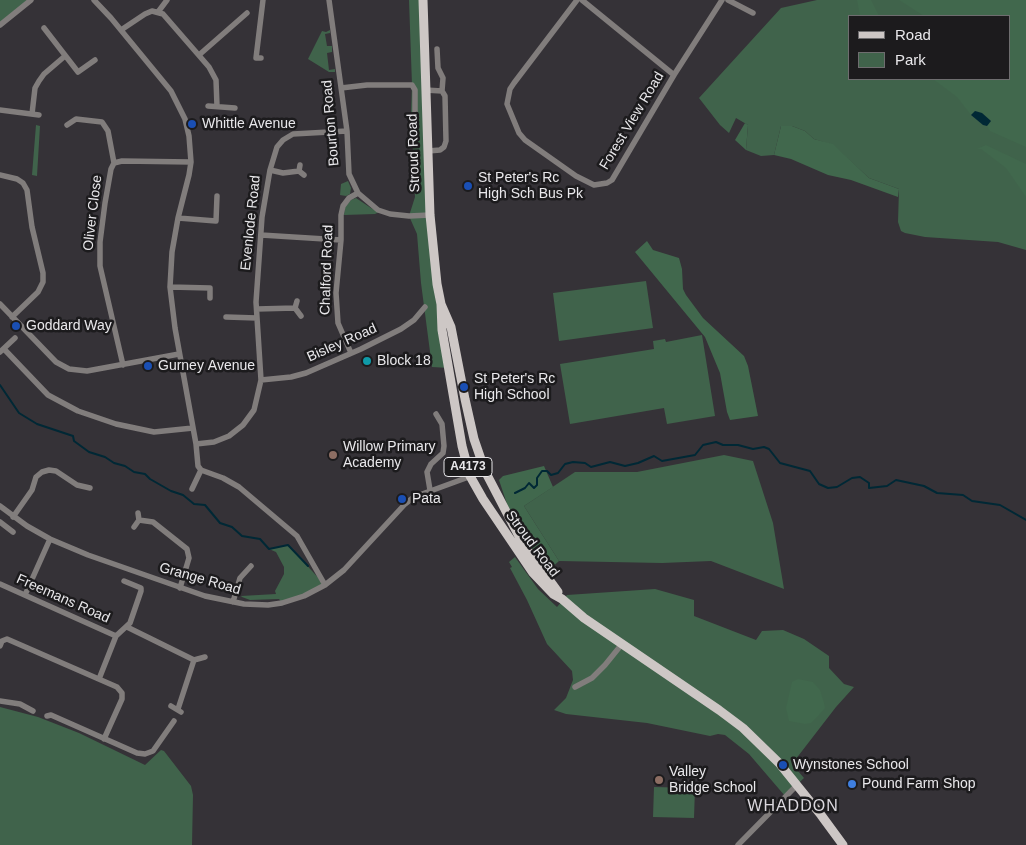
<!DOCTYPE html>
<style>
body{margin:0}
#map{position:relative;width:1026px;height:845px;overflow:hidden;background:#353237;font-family:Arial,sans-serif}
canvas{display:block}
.legend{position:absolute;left:848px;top:15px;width:162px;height:65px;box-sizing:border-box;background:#1c1b1d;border:1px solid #6e6d6f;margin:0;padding:6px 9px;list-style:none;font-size:15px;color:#e9e8eb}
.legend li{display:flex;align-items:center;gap:10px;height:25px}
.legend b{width:25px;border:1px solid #6e6d6f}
</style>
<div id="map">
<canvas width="1026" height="845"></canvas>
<ul class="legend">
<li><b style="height:6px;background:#cdc7c5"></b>Road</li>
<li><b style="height:14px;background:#40634b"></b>Park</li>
</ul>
</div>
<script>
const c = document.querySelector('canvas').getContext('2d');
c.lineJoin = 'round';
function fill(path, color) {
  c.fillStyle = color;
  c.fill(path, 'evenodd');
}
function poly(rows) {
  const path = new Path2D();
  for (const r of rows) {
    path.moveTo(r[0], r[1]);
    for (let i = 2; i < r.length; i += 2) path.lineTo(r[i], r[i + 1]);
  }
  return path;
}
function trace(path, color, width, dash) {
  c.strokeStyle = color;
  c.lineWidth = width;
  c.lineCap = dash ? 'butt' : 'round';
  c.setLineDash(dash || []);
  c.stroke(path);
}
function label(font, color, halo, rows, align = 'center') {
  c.font = font + ' Arial,sans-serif';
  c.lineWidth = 5;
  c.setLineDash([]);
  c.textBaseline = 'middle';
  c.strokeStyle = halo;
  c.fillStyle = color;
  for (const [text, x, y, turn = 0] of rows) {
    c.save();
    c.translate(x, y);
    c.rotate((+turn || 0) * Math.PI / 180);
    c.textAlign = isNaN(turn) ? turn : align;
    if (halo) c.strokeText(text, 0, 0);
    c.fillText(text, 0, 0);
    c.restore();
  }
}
const green = poly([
 [0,0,31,0,0,25],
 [409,0,423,0,428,151,449,368,432,367,421,283,417,234,409,216,415,197,411,112,412,85],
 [817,0,1026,0,1026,250,998,242,925,237,905,233,901,231,898,222,899,189,869,178,833,145,814,139,805,131,792,126,781,126,774,155,761,156,746,150,748,125,736,118,729,133,720,125,699,98,781,8],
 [850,16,1010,16,1010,79,850,79],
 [330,30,330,33,325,34,327,46,332,46,332,52,327,53,329,70,335,69,335,72,329,72,308,59,322,31,326,32],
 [36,125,40,126,37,176,32,175],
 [348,181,351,188,350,194,346,196,340,195,341,184],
 [356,198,371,208,379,212,375,214,344,215,345,207,351,200],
 [646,281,653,328,559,341,553,293],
 [702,335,715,416,667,424,664,408,570,424,560,364,654,349,653,341,665,339,666,342],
 [724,455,753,461,773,523,784,589,711,561,662,563,559,561,524,506,575,472,637,472],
 [288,545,325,585,282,603,279,599,250,600,242,597,241,596,276,594,275,591,284,574,284,567,276,552,269,549],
 [515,557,538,589,557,607,567,595,655,589,694,600,694,616,756,640,762,631,783,630,804,639,829,656,829,668,844,684,854,687,836,707,792,764,804,778,785,796,749,754,725,735,718,734,710,736,647,723,566,714,554,710,566,698,573,680,572,671,547,644,527,600,510,568,512,567,509,562],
 [0,707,38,717,79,733,145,765,161,750,164,751,191,786,193,795,192,845,0,845],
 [654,787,695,788,694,818,653,817]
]);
const forest = poly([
 [857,0,871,0,879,16,860,16],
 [899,0,1026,0,1026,147,990,131,987,126,991,121,982,113,975,111,971,115,957,97,933,79,1010,79,1010,16,924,16],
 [745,123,748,125,746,150,735,140],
 [781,126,792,126,805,131,814,139,833,144,869,178,899,189,898,197,851,180,828,175,791,159,774,155],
 [986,145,1026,164,1026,197,1006,168,981,149,977,149],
 [647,241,653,250,679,258,682,269,683,289,686,295,703,318,744,356,748,366,758,416,730,420,727,412,720,373,705,337,635,252],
 [544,466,553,487,524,506,559,561,548,571,520,531,507,504,499,480,503,476],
 [798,679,813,682,820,690,824,703,825,708,819,715,811,723,805,724,789,721,786,708,792,682]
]);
const water = poly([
 [975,111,982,113,991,121,987,126,983,125,971,115]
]);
const stream = poly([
 [0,385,19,413,37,424,73,436,74,441,89,452,105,457,114,463,125,466,134,472,145,474,150,479,171,491,183,495,194,504,205,505,220,523,232,527,242,536,260,539,269,549,288,545,308,566],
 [515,493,525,488,529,483,534,488,537,485,537,478,542,471,547,471,551,475,558,473,565,464,573,462,585,463,591,467,610,462,625,466,638,463,654,456,662,461,695,455,703,445,716,442,723,445,738,445,753,449,764,447,769,449,780,463,810,471,819,484,828,488,837,487,852,478,860,477,869,483,869,488,887,486,896,480,924,486,937,493,963,495,972,501,1000,505,1026,520]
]);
const street = poly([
 [94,0,111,18,171,91,185,119,189,136,191,162,189,175,178,218,172,252,170,287,175,328,196,444,198,466,201,470,192,489],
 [329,0,347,131,349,174,358,193,378,210,390,214,409,216,430,215],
 [577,0,514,83,510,89,507,104,519,133,525,140,576,176,594,185,607,183,612,180,674,75,722,0],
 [582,0,674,75],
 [728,0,753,13],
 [158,12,167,0],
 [0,25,31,0],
 [44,28,78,72,95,60],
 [121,30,145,14,152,11,163,14,209,67,216,80,217,106],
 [199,55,247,13],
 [261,58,256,58,263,0],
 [341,88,367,85,412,85,415,90,415,129],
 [425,90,442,91],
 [208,106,235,108],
 [0,110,39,115],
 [32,114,35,88,39,81,44,74,65,56],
 [67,125,76,119,102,122,108,131,114,163],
 [428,151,440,150,444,147,446,141,445,96,442,91,443,78,438,68,437,49],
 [114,163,111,169,105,203,100,242,100,266,123,365],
 [114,163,122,161,191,162],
 [300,165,299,171,304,175],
 [270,170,283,173,299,171],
 [0,175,17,179,23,183,27,190,32,227,43,273,43,282,38,292,12,317],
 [178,218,216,221,217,196],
 [261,235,341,240],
 [170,287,210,288,210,298],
 [297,301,295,308,301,316],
 [0,304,56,362,69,369,87,371,179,354],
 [257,309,295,308],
 [226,317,257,318],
 [4,349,48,395,78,411,116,424,154,432,193,428],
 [0,352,15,338],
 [351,353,338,323,336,293,341,240,341,215,343,206,349,198,358,193],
 [261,380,291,377,306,373,361,349,401,329,414,320,425,307],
 [196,444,214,442,229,436,243,425,254,410,261,380,256,302,262,217,270,170,277,147,283,140,293,134,347,131],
 [201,470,223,478,239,487,297,536,325,585],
 [430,490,427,472,431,464,443,453,444,446,442,424,436,414],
 [0,506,27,526,50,539,88,555,205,596,244,604,268,605,282,603,304,596,325,585,344,570,405,504,414,497,485,471],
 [13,517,32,490,36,477,42,472,49,470,56,471,77,485,90,488],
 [139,520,153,522,187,549,189,558,180,588],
 [0,522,13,532],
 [134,527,139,520,138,513],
 [0,584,116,636],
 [25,595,50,539],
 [233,602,240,578,251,566],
 [127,627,194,660],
 [0,646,2,641,7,639,117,687,122,693,122,699,104,739],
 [99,679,116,636,130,623,141,591,141,588,124,581],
 [575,687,592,678,605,665,622,644],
 [0,701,20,704,33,711],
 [171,706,181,712],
 [178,709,194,660,205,657],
 [47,716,51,715,137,753,145,754,153,751,174,721],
 [738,845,797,785]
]);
const primary = poly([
 [423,0,430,215,437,284,441,304,451,327,465,399,474,439,485,471,523,544,558,592],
 [441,304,442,330,462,446,470,476,483,499,533,573,553,594,562,599,584,618,719,710,743,728,779,763,821,815,843,845]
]);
const markers = [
 [192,124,5,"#1a4fb4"],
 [468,186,5,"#1a4fb4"],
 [16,326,5,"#1a4fb4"],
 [367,361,5,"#0f9aa8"],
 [148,366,5,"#1a4fb4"],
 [464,387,5,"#1a4fb4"],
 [333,455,5,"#8d6e63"],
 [402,499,5,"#1a4fb4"],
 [783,765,5,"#1a4fb4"],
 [659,780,5,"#8d6e63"],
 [852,784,5,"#3f7fe0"]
];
const shields = [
 [468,467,48]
];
const shieldNames = [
 ["A4173",468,467]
];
const streetNames = [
 ["Forest View Road",632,121,-59],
 ["Bourton Road",331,123,-95],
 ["Stroud Road",414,153,-92],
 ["Oliver Close",93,213,-83],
 ["Evenlode Road",251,223,-84],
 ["Chalford Road",327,270,-88],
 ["Bisley Road",342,343,-24],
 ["Stroud Road",532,544,53],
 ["Grange Road",200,579,16],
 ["Freemans Road",63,599,24]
];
const poiNames = [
 ["Whittle Avenue",202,124],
 ["St Peter's Rc",478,178],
 ["High Sch Bus Pk",478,194],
 ["Goddard Way",26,326],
 ["Block 18",377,361],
 ["Gurney Avenue",158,366],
 ["St Peter's Rc",474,379],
 ["High School",474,395],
 ["Willow Primary",343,447],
 ["Academy",343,463],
 ["Pata",412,499],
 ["Wynstones School",793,765],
 ["Valley",669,772],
 ["Bridge School",669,788],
 ["Pound Farm Shop",862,784]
];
const quarterNames = [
 ["WHADDON",793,807]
];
fill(green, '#40634b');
fill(forest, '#41684d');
fill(water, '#002835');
trace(stream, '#002835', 2);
trace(street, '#817d7c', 5.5);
trace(primary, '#cdc7c5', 9);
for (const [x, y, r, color] of markers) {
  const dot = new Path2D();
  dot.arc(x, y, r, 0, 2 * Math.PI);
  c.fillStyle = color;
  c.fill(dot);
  trace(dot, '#1c1b1d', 2);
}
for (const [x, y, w] of shields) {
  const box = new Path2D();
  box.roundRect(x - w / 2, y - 9.5, w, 19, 4);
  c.fillStyle = '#1c1b1d';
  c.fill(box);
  trace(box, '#e9e8eb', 1);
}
label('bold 12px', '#e9e8eb', null, shieldNames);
label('14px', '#e9e8eb', '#1c1b1d', streetNames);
label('14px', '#e9e8eb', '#1c1b1d', poiNames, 'left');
c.letterSpacing = '1px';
label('16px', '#dbd8de', '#1c1b1d', quarterNames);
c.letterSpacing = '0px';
</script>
